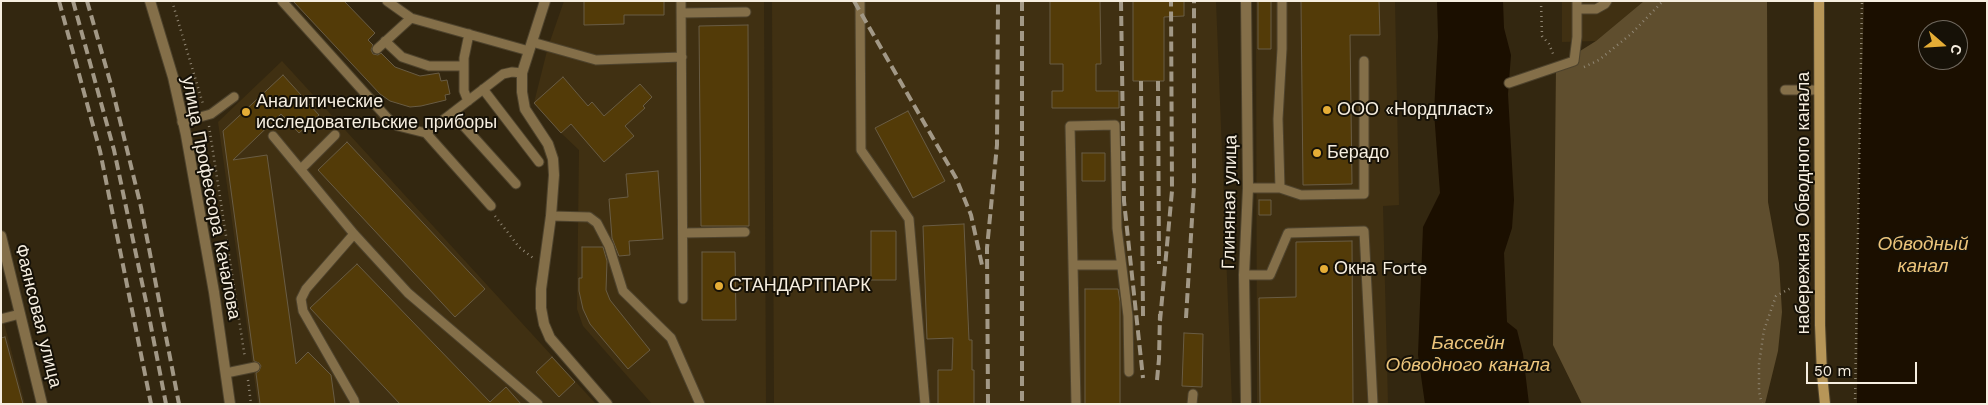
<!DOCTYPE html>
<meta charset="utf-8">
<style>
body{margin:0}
#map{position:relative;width:1988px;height:405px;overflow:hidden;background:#332710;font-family:"Work Sans",sans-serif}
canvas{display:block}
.frame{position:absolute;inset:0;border:2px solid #f6eee0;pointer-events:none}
.north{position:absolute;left:1918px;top:20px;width:50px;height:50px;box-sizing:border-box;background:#161107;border:1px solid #70695e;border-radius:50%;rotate:109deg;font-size:14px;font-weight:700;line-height:20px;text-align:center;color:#f6eee0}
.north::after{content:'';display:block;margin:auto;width:18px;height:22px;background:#e5ad36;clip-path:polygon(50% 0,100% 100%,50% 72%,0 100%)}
.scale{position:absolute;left:1806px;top:362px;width:111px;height:22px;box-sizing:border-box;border:2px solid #f6eee0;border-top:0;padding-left:6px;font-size:15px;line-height:18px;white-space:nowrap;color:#f6eee0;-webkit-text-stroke:4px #161107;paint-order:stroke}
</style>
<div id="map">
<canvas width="1988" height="405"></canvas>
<div class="frame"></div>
<div class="north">С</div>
<div class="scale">50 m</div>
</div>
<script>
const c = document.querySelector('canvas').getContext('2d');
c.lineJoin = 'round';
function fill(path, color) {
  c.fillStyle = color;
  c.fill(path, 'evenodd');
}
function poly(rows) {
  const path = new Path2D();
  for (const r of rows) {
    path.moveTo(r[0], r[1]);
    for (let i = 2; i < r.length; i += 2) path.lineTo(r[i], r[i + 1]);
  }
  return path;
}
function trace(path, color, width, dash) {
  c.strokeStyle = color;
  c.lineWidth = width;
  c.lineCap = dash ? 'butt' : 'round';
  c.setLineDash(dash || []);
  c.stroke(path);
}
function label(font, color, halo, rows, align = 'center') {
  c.font = font + ' "Work Sans",sans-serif';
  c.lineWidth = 4;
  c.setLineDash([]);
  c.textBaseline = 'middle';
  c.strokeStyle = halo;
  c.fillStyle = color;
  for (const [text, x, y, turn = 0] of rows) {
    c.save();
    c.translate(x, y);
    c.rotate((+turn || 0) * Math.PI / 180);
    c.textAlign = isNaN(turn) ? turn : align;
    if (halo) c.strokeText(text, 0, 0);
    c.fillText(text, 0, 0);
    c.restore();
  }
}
const built = poly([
 [564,1,764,1,766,404,652,404,583,326,577,309,579,150,561,133,534,103,548,47],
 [772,1,1216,1,1232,404,774,404],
 [1256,1,1395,1,1399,205,1383,206,1388,404,1257,404],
 [1562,1,1644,1,1596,41,1562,42],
 [282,61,596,404,258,404,218,122],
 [1,313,7,334,25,404,1,404]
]);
const green = poly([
 [1644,1,1767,1,1768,202,1779,263,1782,312,1778,351,1765,404,1582,404,1553,345,1556,66,1596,41]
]);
const water = poly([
 [1437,1,1503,1,1504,28,1511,55,1508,94,1514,200,1512,228,1504,253,1507,322,1517,330,1523,354,1529,404,1425,404,1418,355,1423,227,1440,193,1434,112,1438,37],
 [1864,1,1987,1,1987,404,1857,404,1859,180],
 [1928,30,1958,30,1958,60,1928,60]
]);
const building = poly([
 [293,1,344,1,375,33,368,40,373,45,371,50,373,54,378,55,381,53,395,67,420,76,439,73,441,81,447,80,450,94,445,95,446,100,421,106,410,107,390,101,380,94,293,1],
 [584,1,664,1,664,15,624,15,624,24,584,25,584,1],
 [1050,1,1100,1,1101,64,1096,64,1096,91,1119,91,1119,108,1052,108,1052,91,1063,91,1063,64,1050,64,1050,1],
 [1133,1,1184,1,1184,16,1164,17,1164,81,1133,81,1133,1],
 [1258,1,1271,1,1271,49,1258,49,1258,1],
 [1301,1,1379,1,1380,35,1350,35,1352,184,1303,185,1301,1],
 [748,25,749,226,701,226,699,26,748,25],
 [283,75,319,115,299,133,281,114,233,160,267,155,296,364,308,352,331,375,335,404,260,404,256,373,259,371,261,366,259,363,254,361,223,131,283,75],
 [563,77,588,106,592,102,604,116,640,84,652,97,643,106,645,108,625,126,634,136,604,162,571,124,561,133,534,103,563,77],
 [908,111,945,181,913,198,875,128,908,111],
 [347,142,485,289,455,317,318,170,347,142],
 [1082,153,1105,153,1105,181,1082,181,1082,153],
 [658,171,663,239,629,241,630,255,619,256,612,238,609,199,628,197,626,174,658,171],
 [1259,200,1271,200,1271,215,1259,215,1259,200],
 [964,224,969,340,972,340,972,370,974,370,974,404,938,404,938,370,952,370,953,338,927,339,923,226,964,224],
 [871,231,896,231,896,280,871,280,871,231],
 [1352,241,1353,404,1260,404,1259,298,1296,297,1296,242,1352,241],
 [582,247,603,247,607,261,606,290,610,300,650,350,628,369,590,324,583,309,579,291,579,278,582,278,582,247],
 [702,252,735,252,736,320,702,320,702,252],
 [357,264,490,402,506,387,521,404,400,404,310,308,357,264],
 [1085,289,1118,289,1120,302,1120,404,1085,404,1085,289],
 [1184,333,1203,334,1202,387,1182,386,1184,333],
 [5,337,23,404,1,404,1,338,5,337],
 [552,357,575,382,559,397,536,372,552,357]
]);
const path = poly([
 [172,1,203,104],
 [1541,1,1542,36,1549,44,1554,56],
 [1584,67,1599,60,1631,34,1663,1],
 [209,126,245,358],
 [495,216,519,247,533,258],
 [248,380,251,404],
 [1762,404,1759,392,1759,364,1764,330,1776,296,1791,288],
 [1855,404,1862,1]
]);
const service = poly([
 [282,1,390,121,398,126,426,133,491,206],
 [387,1,411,18,529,51],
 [681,1,683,299],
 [860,1,861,150,909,219,925,404],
 [1282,1,1282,49,1278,119,1280,188,1301,195,1364,194,1364,61],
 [1577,9,1596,9,1605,4,1607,1],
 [681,13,746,12],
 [385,41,402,57,429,66,464,66],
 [532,42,596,60,682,57],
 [377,49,411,18],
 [1509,83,1574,61,1577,37,1577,1],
 [483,89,539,162],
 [1785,90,1819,90],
 [468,101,464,91,464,58,469,34],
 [452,113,516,184],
 [182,122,211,114,234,97],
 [426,133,503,74,512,72,522,73],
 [273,136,354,234,408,293,538,404],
 [301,169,335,135],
 [1248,188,1280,188],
 [551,216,589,217,597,223,609,246,623,291,671,338,700,404],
 [683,233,745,232],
 [354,234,306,289,301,299,303,311,354,400,355,404],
 [1073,265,1121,265],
 [1244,275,1270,275,1288,233,1364,231,1373,404],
 [1,319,20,314],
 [226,373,255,367],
 [1076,404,1070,126,1115,125,1117,228,1128,316,1129,372],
 [1192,404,1193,394]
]);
const minor = poly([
 [545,1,522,73,522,92,525,109,548,144,553,159,554,175,551,216,541,289,541,308,544,324,550,338,607,404],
 [1246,404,1244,275,1248,188,1246,1]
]);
const tertiary = poly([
 [150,1,173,77,186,135,214,292,230,404],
 [1,236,42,404]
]);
const secondary = poly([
 [1819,1,1820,325,1822,374,1825,404]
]);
const rail = poly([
 [59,1,100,151,151,404],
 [73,1,114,150,148,311,166,404],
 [87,1,112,88,141,207,179,404],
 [854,1,956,178,971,215,982,265],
 [1022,1,1022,404],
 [1121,1,1124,201,1143,378],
 [1141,81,1143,316],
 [1158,81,1159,264],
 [1186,318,1194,186,1194,1],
 [1160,321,1172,191,1171,1],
 [1157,380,1159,359,1160,314],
 [988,404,987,248,997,145,998,1]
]);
const markers = [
 [1327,110,5,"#e5ad36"],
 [246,112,5,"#e5ad36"],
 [1317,153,5,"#e5ad36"],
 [1324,269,5,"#e5ad36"],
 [719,286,5,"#e5ad36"]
];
const poiNames = [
 ["Аналитические",256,102],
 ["исследовательские приборы",256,123],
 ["ООО «Нордпласт»",1337,110],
 ["Берадо",1327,153],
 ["Окна Forte",1334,269],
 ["СТАНДАРТПАРК",729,286]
];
const streetNames = [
 ["улица Профессора Качалова",211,198,79],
 ["Глиняная улица",1230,202,-89],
 ["набережная Обводного канала",1804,203,-90],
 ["Фаянсовая улица",38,316,76]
];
const waterNames = [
 ["Обводный",1923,244],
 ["канал",1923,266],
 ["Бассейн",1468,343],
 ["Обводного канала",1468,365]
];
fill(built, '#403012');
fill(green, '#5f4e2e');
fill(water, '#1b0f00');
fill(building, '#533b08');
trace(building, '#695c44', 1);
trace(service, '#4e432d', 11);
trace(minor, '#4e432d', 12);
trace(tertiary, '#4e432d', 12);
trace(secondary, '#4e432d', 12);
trace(path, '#918774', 2.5, [1, 4]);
trace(service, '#846f49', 9);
trace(minor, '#846f49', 10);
trace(tertiary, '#846f49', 10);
trace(secondary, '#b79658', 10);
trace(rail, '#a29886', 4, [10, 5]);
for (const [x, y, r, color] of markers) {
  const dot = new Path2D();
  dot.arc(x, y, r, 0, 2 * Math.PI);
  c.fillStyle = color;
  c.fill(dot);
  trace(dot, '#161107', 2);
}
label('18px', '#f6eee0', '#161107', poiNames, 'left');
label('18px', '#f6eee0', '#161107', streetNames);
label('italic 19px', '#edc57c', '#161107', waterNames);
</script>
